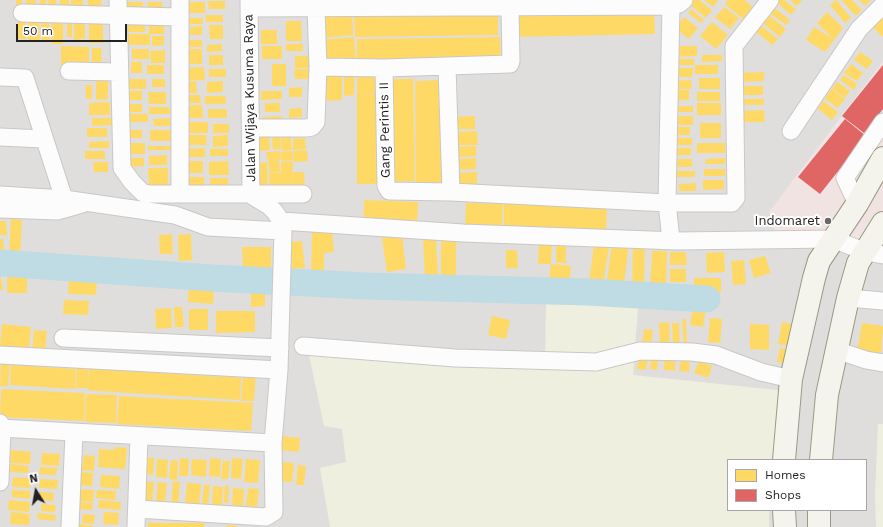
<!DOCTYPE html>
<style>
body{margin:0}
#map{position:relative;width:883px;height:527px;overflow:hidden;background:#f0eeeb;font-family:"Work Sans",sans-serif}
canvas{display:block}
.legend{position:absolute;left:727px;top:459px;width:140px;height:52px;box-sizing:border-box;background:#fff;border:1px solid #a7a7a7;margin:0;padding:5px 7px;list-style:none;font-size:12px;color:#222}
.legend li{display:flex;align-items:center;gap:8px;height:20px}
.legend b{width:20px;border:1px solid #a7a7a7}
.north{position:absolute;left:16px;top:471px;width:40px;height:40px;-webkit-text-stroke:3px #fff;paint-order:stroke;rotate:349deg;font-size:11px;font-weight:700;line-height:16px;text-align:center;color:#222}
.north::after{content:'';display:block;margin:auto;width:14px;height:18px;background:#222;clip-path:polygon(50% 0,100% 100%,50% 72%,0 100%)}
.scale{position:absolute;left:16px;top:24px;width:111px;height:18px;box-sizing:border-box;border:2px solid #222;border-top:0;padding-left:5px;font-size:12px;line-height:14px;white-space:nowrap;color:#222;-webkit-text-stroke:3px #fff;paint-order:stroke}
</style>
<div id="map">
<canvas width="883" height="527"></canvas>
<ul class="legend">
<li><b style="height:11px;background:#ffd966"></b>Homes</li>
<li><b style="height:11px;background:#e06666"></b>Shops</li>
</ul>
<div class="north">N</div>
<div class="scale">50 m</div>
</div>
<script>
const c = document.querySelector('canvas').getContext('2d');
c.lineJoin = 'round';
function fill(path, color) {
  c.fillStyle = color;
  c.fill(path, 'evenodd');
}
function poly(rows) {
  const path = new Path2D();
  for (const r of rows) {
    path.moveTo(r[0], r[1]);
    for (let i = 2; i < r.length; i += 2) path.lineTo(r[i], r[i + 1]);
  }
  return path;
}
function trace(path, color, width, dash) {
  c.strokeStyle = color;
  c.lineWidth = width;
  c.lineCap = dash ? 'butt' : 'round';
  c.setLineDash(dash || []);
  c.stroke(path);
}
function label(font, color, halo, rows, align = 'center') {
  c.font = font + ' "Work Sans",sans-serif';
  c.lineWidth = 4;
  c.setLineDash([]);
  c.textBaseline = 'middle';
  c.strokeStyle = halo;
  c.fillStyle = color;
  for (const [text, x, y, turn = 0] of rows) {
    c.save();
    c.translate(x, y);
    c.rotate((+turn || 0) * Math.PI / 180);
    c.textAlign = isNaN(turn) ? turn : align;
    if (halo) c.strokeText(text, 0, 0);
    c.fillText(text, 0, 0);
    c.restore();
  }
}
const residential = poly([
 [0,0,883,0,883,527,0,527],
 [728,460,866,460,866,510,728,510]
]);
const commercial = poly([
 [883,61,883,251,777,239,769,212]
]);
const farmland = poly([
 [546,303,638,307,633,375,787,391,774,460,728,460,728,510,769,510,769,527,330,527,320,468,346,462,342,429,324,426,309,355,545,366],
 [878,424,883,424,883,527,876,527,875,494]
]);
const homes = poly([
 [16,0,22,0,22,6,16,6],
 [26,0,36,0,36,7,26,7],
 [40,0,46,0,46,6,40,6],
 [48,0,56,0,56,7,49,7],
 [60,0,69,0,69,9,60,9],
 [71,0,83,0,83,11,71,11],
 [88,0,101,0,101,6,88,6],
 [692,0,699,0,712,10,706,18,689,4],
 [704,0,718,0,713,7],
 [728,0,744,0,753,7,743,19,725,4],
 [776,0,784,0,796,9,791,15,775,1],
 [790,0,802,0,797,6],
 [836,0,851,18,845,23,830,5],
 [841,0,852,0,862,10,856,16],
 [859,0,871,0,865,6],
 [208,1,225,1,225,9,209,9],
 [123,2,143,2,143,9,123,9],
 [148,2,162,2,162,7,148,7],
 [185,2,205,2,205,13,185,13],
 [772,6,790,20,786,25,767,11],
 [724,7,739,18,730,29,715,17],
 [498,8,498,35,355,37,354,11],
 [654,8,655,34,511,37,511,10],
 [883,8,883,37,869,23],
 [691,9,704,20,701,23,688,13],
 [352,12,353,35,323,38,321,14],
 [765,12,786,29,780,37,759,20],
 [827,12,843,28,825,52,806,40,814,27,833,39,817,23],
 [206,15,223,15,223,22,206,22],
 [684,17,698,28,689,39,675,28],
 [127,18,145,18,145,32,127,32],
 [185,18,203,18,203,24,185,24],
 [89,19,103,19,103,43,89,43],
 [41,21,49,21,50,41,42,41],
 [51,21,63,21,63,44,52,44],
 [67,21,72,21,72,37,67,37],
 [74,21,85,21,85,39,74,40],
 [286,21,301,21,302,41,286,41],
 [18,22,26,22,26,39,18,39],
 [28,22,39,22,40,41,28,41],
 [712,22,728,35,716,49,700,36],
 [149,23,164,23,164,34,150,34,150,45,128,45,128,34,149,34],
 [759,24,778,39,772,45,754,30],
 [209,25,223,25,223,39,210,39],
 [202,26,202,35,190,35,190,27],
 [261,30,277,30,277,44,261,44],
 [152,36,164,36,164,45,152,46],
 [354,37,356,59,323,62,321,40],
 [500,37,501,63,357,66,357,39],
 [186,40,202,40,202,47,186,47],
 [222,44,222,51,207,52,207,45],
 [286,44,303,44,303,51,286,51],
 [61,46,89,47,89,66,61,66],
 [262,46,282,46,282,59,262,59],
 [669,46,697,46,697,56,669,57],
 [92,48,101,48,102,64,92,64],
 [132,49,149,49,149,59,132,59],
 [187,49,202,49,202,64,187,64],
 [165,50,165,63,151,63,150,51],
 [860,52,873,61,867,69,854,60],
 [209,55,223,55,223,65,209,65],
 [702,55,722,55,722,61,702,62],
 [295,56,312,56,312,68,295,68],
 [672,59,694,59,694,65,672,65],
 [131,62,142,62,142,73,131,73],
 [272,64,286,64,286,86,272,86],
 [851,64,863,73,857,81,844,73],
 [147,65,164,65,164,74,147,74],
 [695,65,718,65,718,74,695,74],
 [204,67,205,80,184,80,184,68],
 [669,68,693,68,692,77,670,77],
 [209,69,226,69,226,77,209,77],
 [294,69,311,69,311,79,295,79],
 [764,72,764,81,739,82,739,73],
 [380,74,381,94,361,95,382,95,383,184,357,184,357,75],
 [322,75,342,75,342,100,323,101],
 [344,75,354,75,354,95,344,96],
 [844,75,857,84,854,90,840,80],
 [699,78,720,78,720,89,699,89],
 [123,79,146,79,146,89,124,89],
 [152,79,165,79,165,87,152,87],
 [387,79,413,79,415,181,388,182],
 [441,80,443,182,416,183,415,81],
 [691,80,692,89,669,89,669,81],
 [96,81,108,81,108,99,96,100],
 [184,81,196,81,197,93,185,93],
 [223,81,223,92,207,93,207,82],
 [837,82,850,91,845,98,832,89],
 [86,85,92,85,92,99,86,99],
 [741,86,763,86,763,95,741,95],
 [302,87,302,97,289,97,289,88],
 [831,89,845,99,838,108,825,99],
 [670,90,689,90,689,100,670,101],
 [126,91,142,91,142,100,126,100],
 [261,91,282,91,282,99,261,100],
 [148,92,166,92,166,104,149,104],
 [697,92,720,92,720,101,697,101],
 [182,95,200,95,201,103,182,103],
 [205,96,225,96,226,104,205,104],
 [744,99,764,99,764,105,744,105],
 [823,101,838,112,832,120,818,109],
 [110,102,110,115,89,115,89,103],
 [265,103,280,103,280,112,265,112],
 [697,103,721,103,721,115,697,115],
 [128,104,142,104,142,112,128,112],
 [202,105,203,118,182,118,182,106],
 [673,106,693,106,693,112,673,112],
 [149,107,169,107,170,114,149,114],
 [302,108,302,117,289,118,289,109],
 [208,109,227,109,227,118,208,118],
 [764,110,765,122,743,122,743,111],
 [122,114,148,114,148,122,122,122],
 [282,116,282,124,263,124,263,117],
 [475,116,475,129,451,129,451,117],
 [670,116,693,116,693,125,670,125],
 [92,118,112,118,112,125,92,126],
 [170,118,170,126,154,126,153,119],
 [186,122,208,122,208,133,186,133],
 [700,123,721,123,721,138,700,138],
 [213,124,229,124,229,133,213,133],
 [675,127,690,127,690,135,675,135],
 [87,128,107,128,107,137,87,137],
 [130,130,142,130,142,138,130,138],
 [150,130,171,130,171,141,150,141],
 [477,131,478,145,451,145,451,132],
 [188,135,206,135,207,145,188,145],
 [228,135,228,146,213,147,213,136],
 [290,135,292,150,282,151,281,136],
 [269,136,270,150,258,151,257,137],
 [280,136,281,149,273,149,272,137],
 [305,138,306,149,293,150,293,139],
 [673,138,692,138,692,145,674,145],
 [109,141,109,148,89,148,89,142],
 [128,143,145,143,145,154,129,154],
 [697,143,725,143,725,153,697,153],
 [148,146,171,146,171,150,148,150],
 [476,146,476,156,455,157,455,147],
 [205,148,205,157,186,157,186,149],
 [676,148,691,148,691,155,676,155],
 [210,149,228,149,228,156,210,156],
 [307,150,308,161,294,162,293,151],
 [85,151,105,151,105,159,85,159],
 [281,151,282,159,268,161,266,152],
 [292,151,293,160,282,161,282,152],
 [167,155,167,165,149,165,149,156],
 [127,158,144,158,144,166,127,167],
 [476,158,476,169,453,170,454,159],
 [725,158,725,164,705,164,706,159],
 [676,159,692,159,692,167,676,167],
 [279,160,280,172,270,173,268,161],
 [184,161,203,161,203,173,184,173],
 [228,161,229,175,209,175,209,162],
 [293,161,292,189,270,189,269,173,281,173,281,162],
 [93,162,108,162,108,172,94,172],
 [267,162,268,189,259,189,258,163],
 [148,168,168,168,168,190,149,190],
 [704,169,725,169,725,176,704,176],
 [677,171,695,171,695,177,677,177],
 [292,172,304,172,305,188,293,188],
 [477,172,477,184,454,185,453,173],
 [187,177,204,177,204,187,187,188],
 [210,178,228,178,228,189,210,189],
 [703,180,724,180,724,189,703,190],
 [696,183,696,191,679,191,679,184],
 [364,200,418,202,417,228,363,226],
 [466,203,503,204,502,230,465,229],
 [504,203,607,206,606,233,504,229],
 [11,219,22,220,20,258,9,258],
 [0,221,6,221,7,235,0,235],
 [332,230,334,252,324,253,324,273,311,273,312,231],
 [172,234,173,254,160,254,159,235],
 [191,234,192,260,179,261,178,235],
 [402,235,406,269,387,272,382,238],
 [441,237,456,237,456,277,441,277],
 [436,238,438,277,425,277,423,239],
 [556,238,566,238,566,263,556,263],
 [0,239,3,239,5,256,0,256],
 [539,240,552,241,551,264,571,266,569,285,549,284,551,264,538,264],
 [302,241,305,268,292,269,290,242],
 [612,243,629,245,624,283,607,281],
 [594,244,609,246,603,285,589,283],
 [633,245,645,245,644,287,632,286],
 [242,247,271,247,271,268,243,269],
 [506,250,517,250,518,268,506,268],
 [652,251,667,251,666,290,650,289],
 [670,252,686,252,687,265,670,265],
 [724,252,725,272,707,273,706,253],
 [765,256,771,273,754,278,749,260],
 [744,260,746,284,733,285,731,261],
 [670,269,686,269,686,282,670,282],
 [7,271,27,271,27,293,7,293],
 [0,272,3,290,0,290],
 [69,278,97,279,96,295,68,294],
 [694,278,721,278,721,293,694,293],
 [189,288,214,291,213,304,188,302],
 [265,288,265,306,251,307,251,289],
 [64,300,89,301,88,315,63,314],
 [174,307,182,307,184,327,175,327],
 [171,308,172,328,156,329,155,309],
 [693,308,706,309,703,327,690,325],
 [189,309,208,309,208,330,189,330],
 [216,311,255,311,255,332,216,333],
 [492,316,510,320,506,339,488,335],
 [710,318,722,319,720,343,708,342],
 [682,319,686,319,687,345,684,345],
 [669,322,670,349,660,349,659,323],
 [782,322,798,325,794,347,778,344],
 [672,323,679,323,680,347,673,347],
 [862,323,883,326,881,356,857,353],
 [2,324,31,327,29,349,0,346],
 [750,324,769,325,769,350,750,349],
 [644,329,653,330,651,347,642,347],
 [34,330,47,331,45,354,32,353],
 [780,348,791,350,789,364,777,362],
 [639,357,648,358,646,370,637,369],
 [681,357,690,358,689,372,679,371],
 [664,358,675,358,675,371,664,370],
 [651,359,658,360,657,370,650,369],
 [699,361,712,366,708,378,694,373],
 [1,362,10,362,8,386,0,386],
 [77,364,88,364,88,383,89,368,223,377,223,370,231,371,231,377,241,378,240,400,97,391,88,390,88,388,76,388],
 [11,365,76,369,75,389,10,385],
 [243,373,256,373,254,401,241,401],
 [1,389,85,393,84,421,0,417],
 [86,394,117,395,116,423,85,422],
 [119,396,253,403,251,431,117,424],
 [281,436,300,438,299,452,280,450],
 [115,447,127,448,125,469,98,467,99,449,115,450],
 [11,450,31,452,30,464,10,463],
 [42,453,60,454,59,466,41,465],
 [84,455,95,456,94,471,82,470],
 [141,457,154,458,153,475,139,474],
 [180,458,189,459,188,476,179,476],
 [210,458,221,459,220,477,209,476],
 [232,458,243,459,241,479,231,478],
 [157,459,168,460,167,478,156,477],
 [192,459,207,460,206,477,191,475],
 [246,459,260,460,258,483,244,482],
 [171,460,178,461,177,480,169,479],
 [223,461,230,461,228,479,221,479],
 [280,462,294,463,292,482,279,481],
 [11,464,29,466,28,473,10,472],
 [298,465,306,466,304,485,296,485],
 [40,467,57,468,56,475,39,474],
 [78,472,93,473,92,486,77,485],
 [101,475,120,476,119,489,100,487],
 [13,477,31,478,30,488,12,487],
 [40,479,58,480,57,489,39,488],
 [143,481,154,482,152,501,142,500],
 [173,481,180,482,178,504,171,504],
 [158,482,167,483,165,502,156,501],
 [187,483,201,484,199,506,185,504],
 [204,485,210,485,208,505,202,505],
 [225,485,229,486,228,503,224,503],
 [213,486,223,487,222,506,212,505],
 [233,488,244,489,243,506,232,505],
 [248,488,259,489,257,507,246,506],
 [80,489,94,490,93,502,79,501],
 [12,490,30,491,30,499,12,497],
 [97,490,116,491,115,500,96,498],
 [40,492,54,493,53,501,40,500],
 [9,500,30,502,29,512,8,510],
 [99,500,121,502,120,510,98,508],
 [77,502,93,503,92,510,76,509],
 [41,504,56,505,55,512,41,511],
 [11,512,30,514,29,525,10,524],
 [104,512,119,513,118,525,103,524],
 [38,513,56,515,55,521,37,519],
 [83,514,95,515,94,524,82,523],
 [148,523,204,523,204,527,148,527],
 [78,524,93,526,93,527,78,527],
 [227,525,237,526,237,527,227,527]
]);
const shops = poly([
 [883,65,883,109,864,133,842,116],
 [845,119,866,136,820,194,798,177]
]);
const river = poly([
 [0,263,212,278,367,286,588,292,707,299]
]);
const street = poly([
 [118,0,122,168,132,182,143,193,150,194,303,194],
 [180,0,180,194],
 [669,0,671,6,667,203,671,240],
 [249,8,671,6,679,4,684,0],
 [22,13,179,17],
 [447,66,451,192],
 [318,67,384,68,510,64,511,61,510,7],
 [384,68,386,186,389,191,451,192,667,203,732,203,736,198,734,46,770,0],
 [69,71,119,72],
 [0,77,25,78,64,199],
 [251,128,306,128,312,127,316,122,318,67,316,8],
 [791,131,859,29,883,5],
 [0,137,43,139],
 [0,195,64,199,175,215,208,227,283,231],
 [857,204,845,178,883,122],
 [0,209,57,211,82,204],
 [281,221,463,233,677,241,833,239,866,252,883,255],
 [848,298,883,301],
 [63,338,280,348],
 [303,346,455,358,596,362,640,351,692,352,716,355,761,372,791,379],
 [836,350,866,360,883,363],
 [0,355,279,370],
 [0,423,2,428,0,482],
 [0,428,273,443],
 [137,509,266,517,274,512,273,443,279,370,283,231,281,221,275,212,269,206,251,195,249,0],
 [70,527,74,433],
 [136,527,139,436]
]);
const secondary = poly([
 [784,460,791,379,814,278,819,261,857,204,883,158],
 [821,460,827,395,848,298,858,263,883,223],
 [784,510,785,527],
 [819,527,819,510]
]);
const markers = [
 [828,221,4,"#6a6968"]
];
const streetNames = [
 ["Jalan Wijaya Kusuma Raya",250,98,-91],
 ["Gang Perintis II",385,130,-91]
];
const poiNames = [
 ["Indomaret",820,221]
];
fill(residential, '#dfdedc');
fill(commercial, '#f1e3e1');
fill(farmland, '#efefdf');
fill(homes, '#ffd966');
fill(shops, '#e06666');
trace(river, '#bfdbe3', 27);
trace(street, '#c9c8c7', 19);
trace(secondary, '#999a82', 24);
trace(street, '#fdfcfc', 17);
trace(secondary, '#f4f4ed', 22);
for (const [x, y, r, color] of markers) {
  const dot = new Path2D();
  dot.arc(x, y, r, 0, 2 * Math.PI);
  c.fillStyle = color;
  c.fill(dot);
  trace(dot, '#fff', 1.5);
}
label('13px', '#222', '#fff', streetNames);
label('13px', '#222', '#fff', poiNames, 'right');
</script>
